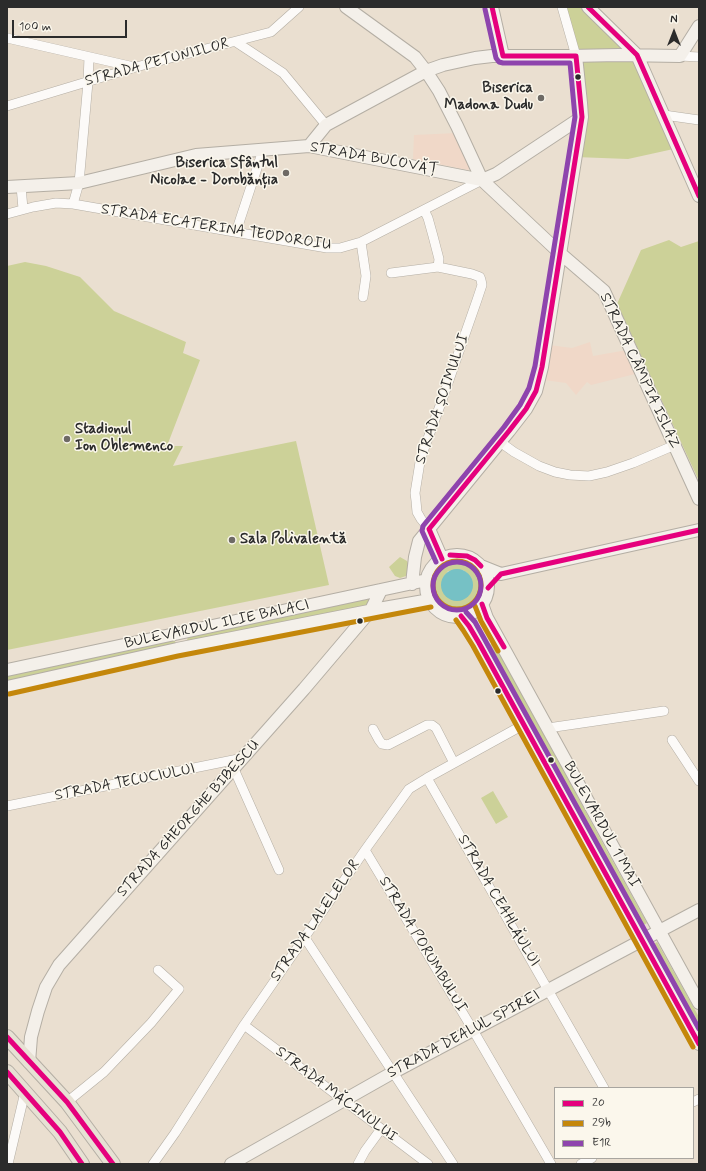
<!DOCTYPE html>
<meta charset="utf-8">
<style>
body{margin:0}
#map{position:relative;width:706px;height:1171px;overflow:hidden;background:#eadfd0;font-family:Mynerve,sans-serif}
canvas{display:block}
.frame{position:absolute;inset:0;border:8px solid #2b2b2b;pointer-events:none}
.legend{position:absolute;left:554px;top:1087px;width:140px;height:72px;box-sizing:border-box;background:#fbf7ec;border:1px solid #a8a59f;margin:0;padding:5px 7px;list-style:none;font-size:12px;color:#2b2b2b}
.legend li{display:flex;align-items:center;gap:8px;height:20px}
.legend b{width:20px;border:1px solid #a8a59f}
.north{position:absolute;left:654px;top:12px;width:40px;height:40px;-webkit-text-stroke:3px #fbf7ec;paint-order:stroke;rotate:0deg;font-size:11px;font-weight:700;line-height:16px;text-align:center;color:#2b2b2b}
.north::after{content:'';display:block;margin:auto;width:14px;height:18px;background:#2b2b2b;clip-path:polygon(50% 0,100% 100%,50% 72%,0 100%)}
.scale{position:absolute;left:12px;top:20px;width:115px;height:18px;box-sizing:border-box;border:2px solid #2b2b2b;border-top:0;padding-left:5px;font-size:12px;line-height:14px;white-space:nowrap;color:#2b2b2b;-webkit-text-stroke:3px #fbf7ec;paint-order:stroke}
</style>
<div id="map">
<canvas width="706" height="1171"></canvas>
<div class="frame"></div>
<ul class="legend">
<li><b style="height:5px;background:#e5007d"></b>20</li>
<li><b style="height:5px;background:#c4870b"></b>29b</li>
<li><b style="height:5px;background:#8e44ad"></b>E1R</li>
</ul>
<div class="north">N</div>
<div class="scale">100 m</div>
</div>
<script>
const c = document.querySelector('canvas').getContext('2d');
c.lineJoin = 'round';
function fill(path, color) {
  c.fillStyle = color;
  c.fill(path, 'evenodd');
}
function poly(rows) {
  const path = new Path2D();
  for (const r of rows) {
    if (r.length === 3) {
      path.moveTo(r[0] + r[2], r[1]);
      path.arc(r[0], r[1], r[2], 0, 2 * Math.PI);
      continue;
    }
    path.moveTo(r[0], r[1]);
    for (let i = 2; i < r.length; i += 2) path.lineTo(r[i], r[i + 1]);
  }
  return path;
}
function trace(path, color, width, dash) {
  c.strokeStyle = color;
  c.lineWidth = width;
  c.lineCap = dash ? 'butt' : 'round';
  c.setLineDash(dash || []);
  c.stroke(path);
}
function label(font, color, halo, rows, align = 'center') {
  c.font = font + ' Mynerve,sans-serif';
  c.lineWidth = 3;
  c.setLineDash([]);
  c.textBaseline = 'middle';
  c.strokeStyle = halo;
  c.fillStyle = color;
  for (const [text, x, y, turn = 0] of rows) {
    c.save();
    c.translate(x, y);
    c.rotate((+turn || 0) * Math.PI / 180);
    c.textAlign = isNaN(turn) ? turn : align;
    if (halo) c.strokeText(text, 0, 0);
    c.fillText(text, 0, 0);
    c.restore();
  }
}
const built = poly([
 [457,133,471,166,468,170,413,159,414,135],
 [590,342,593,356,627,350,639,373,591,385,587,382,576,395,566,383,544,380,549,345,572,348]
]);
const green = poly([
 [562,7,585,7,628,46,678,148,628,159,576,157,582,117],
 [669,240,681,247,699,241,699,481,617,304,641,250],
 [25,262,46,266,80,277,114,311,186,342,183,353,200,360,167,446,183,446,173,466,296,441,329,585,7,650,7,266],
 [400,557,407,561,409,565,409,573,406,576,400,578,395,576,389,567],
 [457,560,465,561,472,565,477,571,481,578,481,586,480,594,475,601,469,606,462,609,453,609,446,606,439,602,434,595,432,587,433,579,436,572,442,566,449,562],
 [463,570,467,573,472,582,471,592,468,596,442,580,448,571],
 [369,597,371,598,371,605,188,642,187,640,188,637,193,635,308,612],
 [172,640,175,641,176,645,7,683,7,676],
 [494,643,607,851,647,923,642,926,601,854,489,645],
 [493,791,508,817,496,824,481,798],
 [657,942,699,1017,699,1029,652,945]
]);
const water = poly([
 [457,585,16]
]);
const street = poly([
 [562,7,576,56],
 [7,38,134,67],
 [236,42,283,73,326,125],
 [680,56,699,57],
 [7,106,136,67,271,32,299,7],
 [664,115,699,120],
 [21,186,23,209],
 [73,204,79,183,88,82,89,57],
 [424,210,428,218,433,236,439,259,438,267],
 [7,214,33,207,56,203,73,204,327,248,340,248,361,242,482,180],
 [236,232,263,150],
 [361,242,366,276,363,297],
 [391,273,438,267,472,274,480,277,481,280,482,285,477,300,441,403,424,449,420,462,415,493,416,501,417,512,421,519,429,529],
 [500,442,514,452,539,466,555,472,570,475,589,476,607,472,633,463,675,445],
 [548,728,664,711],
 [373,729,379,740,382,744,388,745,427,725,432,725,436,728,454,763],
 [672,740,699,781],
 [234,769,279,870],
 [427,778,604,1088],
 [7,806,243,758],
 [365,850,473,1030,551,1164],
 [305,938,453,1164],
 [244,1025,428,1164],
 [67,1102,104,1072,151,1023,179,989,158,970],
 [693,1102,699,1099],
 [8,1164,25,1092],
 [153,1164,175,1133,244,1025,365,850,409,789,427,778,523,725],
 [358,1164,365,1151,381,1129],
 [581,1164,592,1158]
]);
const secondary = poly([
 [346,7,415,57,426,71,439,91,457,126,482,180,561,254,604,291,699,499],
 [492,7,503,56],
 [588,7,637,55,699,196],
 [309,146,326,125,426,71,443,65,475,58,492,56,569,56,619,55,680,56,699,26],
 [7,187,79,183,196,155,309,146,482,180,496,174,582,117],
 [429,529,442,559],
 [457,586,31],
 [481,566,501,574,699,530],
 [412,584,415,557,419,541,509,431,526,409,536,391,542,367,582,117,581,103,576,56],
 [482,604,487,618,699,1003],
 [461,616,469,626,479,643,699,1044],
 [7,670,427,580],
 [7,687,177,649,384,608,430,600],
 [29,1062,31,1037,38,1011,46,987,59,965,304,689,371,610,381,590],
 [231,1164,392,1073,699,910]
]);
const primary = poly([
 [7,1037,67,1102,113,1164],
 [7,1072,60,1132,82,1164]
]);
const bus1 = poly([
 [588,7,637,55,699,196],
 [450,555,467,556,475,560,481,566],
 [442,559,429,529,509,431,526,409,536,391,542,367,582,117,576,56,503,56,492,7],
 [488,588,501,574,699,530],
 [482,604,487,618,504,647],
 [461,616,469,626,479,643,699,1044],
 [7,1037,67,1102,113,1164],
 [7,1072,60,1132,82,1164]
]);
const bus2 = poly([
 [457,585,24],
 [475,606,481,621,498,651],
 [456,620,463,630,473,646,693,1047],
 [9,694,178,656,431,607]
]);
const bus3 = poly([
 [436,562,422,531,423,526,504,427,520,405,529,388,535,366,575,117,570,63,503,63,499,62,496,58,485,9],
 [457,586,24],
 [466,612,475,622,485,640,699,1029]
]);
const markers = [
 [578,77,3.5,"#2b2b2b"],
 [541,98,4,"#6e6a65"],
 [286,173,4,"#6e6a65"],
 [67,439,4,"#6e6a65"],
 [232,540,4,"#6e6a65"],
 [360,621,3.5,"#2b2b2b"],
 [498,691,3.5,"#2b2b2b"],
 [551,760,3.5,"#2b2b2b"]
];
const streetNames = [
 ["STRADA PETUNIILOR",157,63,-15],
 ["STRADA BUCOVĂȚ",374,159,10],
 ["STRADA ECATERINA TEODOROIU",216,228,9],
 ["STRADA CÂMPIA ISLAZ",639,371,65],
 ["STRADA ȘOIMULUI",443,399,-71],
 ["BULEVARDUL ILIE BALACI",217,625,-12],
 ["STRADA TECUCIULUI",125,783,-11],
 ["STRADA GHEORGHE BIBESCU",189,819,-48],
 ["BULEVARDUL 1 MAI",601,825,61],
 ["STRADA CEAHLĂULUI",498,901,60],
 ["STRADA LALELELOR",316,921,-55],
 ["STRADA PORUMBULUI",422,945,59],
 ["STRADA DEALUL SPIREI",464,1035,-28],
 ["STRADA MĂCINULUI",336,1095,37]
];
const poiNames = [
 ["Biserica",533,89],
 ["Madona Dudu",533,106],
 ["Biserica Sfântul",278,164],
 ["Nicolae - Dorobănția",278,181],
 ["Stadionul",75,430,"left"],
 ["Ion Oblemenco",75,447,"left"],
 ["Sala Polivalentă",240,540,"left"]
];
fill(built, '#f0d8c8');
fill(green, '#ccd198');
fill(water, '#76c1c5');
trace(street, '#b4aea4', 10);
trace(secondary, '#b4aea4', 14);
trace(primary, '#b4aea4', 16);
trace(street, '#fcfaf8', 9);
trace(secondary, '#f4f0ea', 12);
trace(primary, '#e7e1d4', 14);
trace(bus1, '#e5007d', 5);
trace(bus2, '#c4870b', 5);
trace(bus3, '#8e44ad', 5);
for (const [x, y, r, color] of markers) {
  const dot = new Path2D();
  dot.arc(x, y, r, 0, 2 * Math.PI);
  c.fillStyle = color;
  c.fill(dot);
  trace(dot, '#fbf7ec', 1.5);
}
label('15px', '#2b2b2b', '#fbf7ec', streetNames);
label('bold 15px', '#2b2b2b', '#fbf7ec', poiNames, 'right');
</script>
